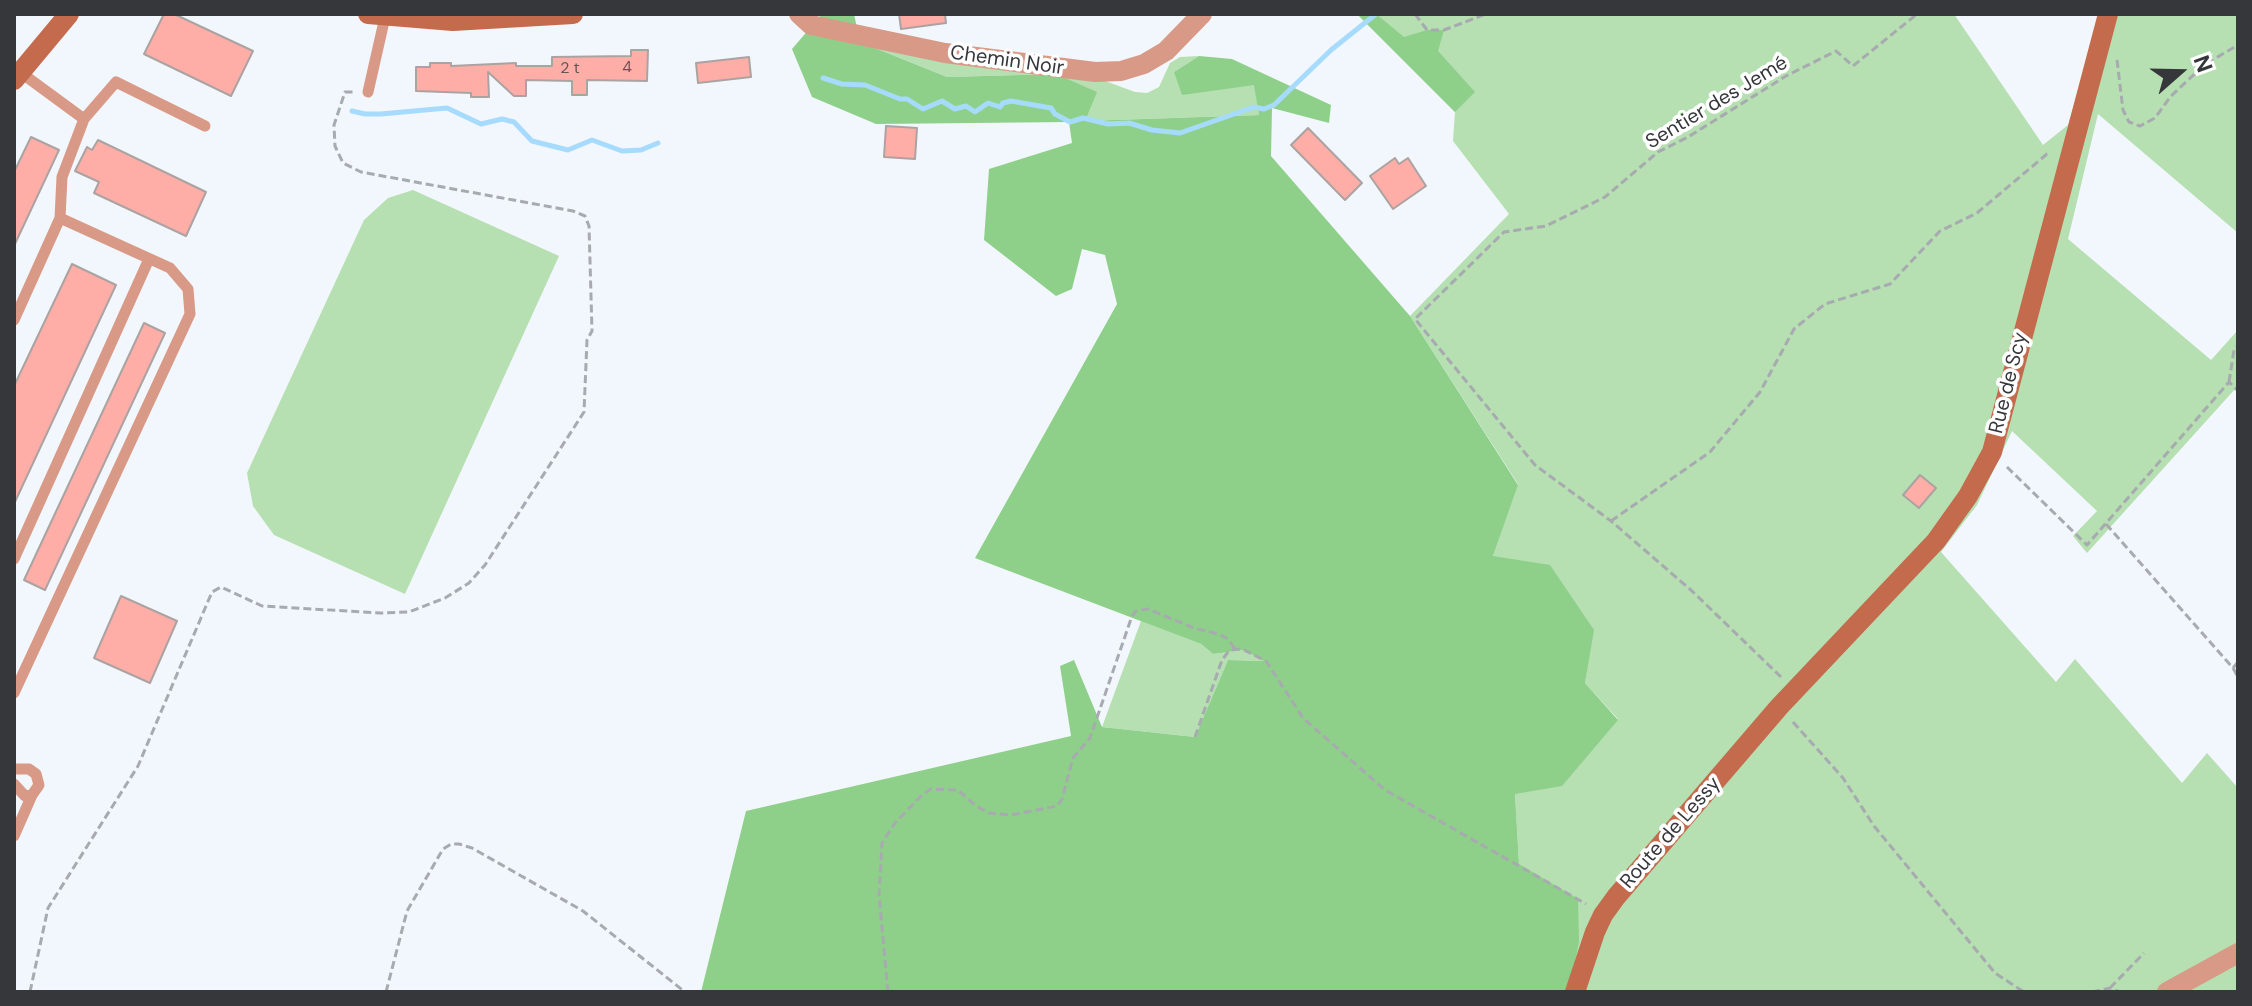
<!DOCTYPE html>
<meta charset="utf-8">
<style>
body{margin:0}
#map{position:relative;width:2252px;height:1006px;overflow:hidden;background:#f2f7fd;font-family:"DM Sans",sans-serif}
canvas{display:block}
.frame{position:absolute;inset:0;border:16px solid #36373a;pointer-events:none}
.north{position:absolute;left:2140px;top:32px;width:80px;height:80px;-webkit-text-stroke:6px #fff;paint-order:stroke;rotate:70deg;font-size:22px;font-weight:700;line-height:32px;text-align:center;color:#36373a}
.north::after{content:'';display:block;margin:auto;width:28px;height:36px;background:#36373a;clip-path:polygon(50% 0,100% 100%,50% 72%,0 100%)}
</style>
<div id="map">
<canvas width="2252" height="1006"></canvas>
<div class="frame"></div>
<div class="north">N</div>
</div>
<script>
const c = document.querySelector('canvas').getContext('2d');
c.lineJoin = 'round';
function fill(path, color) {
  c.fillStyle = color;
  c.fill(path, 'evenodd');
}
function poly(rows) {
  const path = new Path2D();
  for (const r of rows) {
    path.moveTo(r[0], r[1]);
    for (let i = 2; i < r.length; i += 2) path.lineTo(r[i], r[i + 1]);
  }
  return path;
}
function trace(path, color, width, dash) {
  c.strokeStyle = color;
  c.lineWidth = width;
  c.lineCap = dash ? 'butt' : 'round';
  c.setLineDash(dash || []);
  c.stroke(path);
}
function label(font, color, halo, rows, align = 'center') {
  c.font = font + ' "DM Sans",sans-serif';
  c.lineWidth = 7;
  c.setLineDash([]);
  c.textBaseline = 'middle';
  c.strokeStyle = halo;
  c.fillStyle = color;
  for (const [text, x, y, turn = 0] of rows) {
    c.save();
    c.translate(x, y);
    c.rotate((+turn || 0) * Math.PI / 180);
    c.textAlign = isNaN(turn) ? turn : align;
    if (halo) c.strokeText(text, 0, 0);
    c.fillText(text, 0, 0);
    c.restore();
  }
}
const green = poly([
 [1357,14,1954,14,2043,145,2068,125,2101,14,2238,14,2238,233,2098,114,2068,239,2211,360,2238,330,2236,388,2087,553,2073,536,2097,511,2012,431,1977,505,1941,552,2056,682,2075,659,2182,783,2207,753,2238,788,2238,992,1569,992,1519,864,1515,793,1618,719,1585,683,1593,630,1493,556,1518,484,1410,316,1509,214,1453,141,1455,112],
 [860,42,1097,78,1135,92,1147,93,1159,87,1170,63,1180,57,1199,56,1174,72,1255,85,1259,115,1084,121,1056,74,947,77],
 [413,190,559,256,405,594,274,535,253,506,247,473,364,220,388,198],
 [1141,621,1201,644,1213,654,1244,650,1266,661,1228,660,1195,737,1102,727]
]);
const forest = poly([
 [822,14,854,14,860,42,947,77,1056,74,1097,92,1085,121,1259,115,1254,85,1182,95,1174,72,1199,56,1232,59,1331,105,1329,123,1272,108,1271,156,1410,316,1518,485,1493,556,1550,565,1594,630,1585,683,1618,720,1562,786,1515,794,1519,864,1578,899,1579,942,1569,992,701,992,746,811,1071,736,1060,666,1074,660,1102,727,1195,737,1228,660,1264,661,1244,650,1213,654,1201,644,975,558,1117,304,1105,255,1082,249,1072,289,1056,296,984,240,989,169,1072,143,1069,122,876,124,812,97,792,49],
 [1357,14,1376,14,1404,37,1427,30,1444,30,1438,51,1475,92,1455,112]
]);
const stream = poly([
 [823,78,842,84,865,85,900,99,907,99,923,109,942,101,955,109,966,106,975,112,988,103,1000,107,1003,103,1011,101,1051,108,1055,114,1070,122,1083,118,1108,124,1129,123,1152,130,1180,133,1254,107,1264,109,1274,105,1331,50,1376,14],
 [352,111,365,114,381,114,447,108,481,124,502,119,514,122,532,141,568,150,592,140,622,151,641,150,658,143]
]);
const building = poly([
 [164,14,174,14,253,51,231,96,144,54,164,14],
 [899,14,945,14,946,23,901,29,899,14],
 [631,50,648,50,647,81,587,80,587,95,572,95,572,81,526,80,526,96,514,96,488,72,489,97,471,97,471,93,416,91,416,67,430,67,430,63,451,63,451,66,516,63,516,66,552,66,552,57,631,56,631,50],
 [749,57,751,77,698,83,696,63,749,57],
 [886,126,917,128,915,159,884,157,886,126],
 [1308,128,1362,183,1345,200,1291,145,1308,128],
 [31,137,59,150,14,246,14,172,31,137],
 [98,140,206,192,186,236,94,193,99,182,75,171,87,147,92,150,98,140],
 [1395,158,1399,164,1408,158,1426,186,1393,209,1370,176,1395,158],
 [72,264,116,285,14,504,14,386,72,264],
 [144,323,165,333,45,590,24,580,144,323],
 [1920,475,1936,488,1919,508,1903,495,1920,475],
 [121,596,177,621,150,683,94,658,121,596]
]);
const path = poly([
 [1415,14,1427,30,1444,30,1486,14],
 [2117,60,2123,110,2129,122,2140,126,2155,118,2171,96,2204,65,2238,45],
 [2229,382,2234,350,2238,345],
 [2007,467,2087,545,2229,382,2238,391],
 [1611,521,1710,452,1760,392,1794,329,1825,304,1890,284,1940,231,1977,213,2047,154,2051,154],
 [2106,524,2233,668,2238,662],
 [2233,668,2238,677],
 [1781,677,1692,591,1611,521,1535,465,1415,319,1504,232,1546,226,1605,197,1658,152,1688,137,1786,76,1836,51,1853,66,1917,14],
 [1793,722,1843,778,1874,826,1995,973,2024,992],
 [1195,737,1222,660,1228,652,1235,649,1244,650,1266,661,1303,718,1385,790,1586,904],
 [2110,988,2144,953],
 [30,992,48,908,138,766,212,592,221,587,262,606,380,613,409,612,445,598,469,583,485,565,584,412,587,340,592,331,589,226,585,216,573,211,361,172,343,163,335,146,334,125,345,92,356,92],
 [386,992,407,911,443,849,451,844,459,844,472,848,583,911,685,992],
 [888,992,879,895,882,843,895,823,922,795,931,789,958,790,976,806,989,813,1011,815,1057,806,1062,799,1073,758,1090,738,1132,616,1136,611,1148,609,1194,628,1218,634,1228,639,1235,649],
 [2092,992,2110,988,2120,992]
]);
const lane = poly([
 [20,72,84,119],
 [368,92,385,17],
 [14,320,60,218],
 [14,559,149,259],
 [14,693,190,314,188,289,170,268,60,218,62,177,84,119,116,82,205,126],
 [14,769,29,769,36,774,39,785,32,795,25,796,14,784],
 [14,836,32,795]
]);
const street = poly([
 [799,14,811,25,945,53,1095,72,1121,71,1144,64,1166,51,1202,14],
 [2167,992,2238,953]
]);
const secondary = poly([
 [368,14,453,21,573,14],
 [14,80,69,14],
 [1575,992,1595,932,1603,915,1616,897,1779,707,1936,541,1968,496,1992,452,2108,14]
]);
const numberNames = [
 ["4",627,68],
 ["2 t",570,69]
];
const streetNames = [
 ["Chemin Noir",1007,61,8],
 ["Sentier des Jemé",1717,103,-31],
 ["Rue de Scy",2009,383,-76],
 ["Route de Lessy",1671,833,-49]
];
fill(green, '#b6dfb2');
fill(forest, '#8ed089');
trace(stream, '#a7dbfd', 5);
fill(building, '#feada7');
trace(building, '#aba3a2', 2);
trace(path, '#a7aaaf', 3, [8, 4]);
trace(lane, '#d89a86', 11);
trace(street, '#d89a86', 20);
trace(secondary, '#c46a4d', 20);
label('16px', '#685455', null, numberNames);
label('20px', '#36373a', '#fff', streetNames);
</script>
